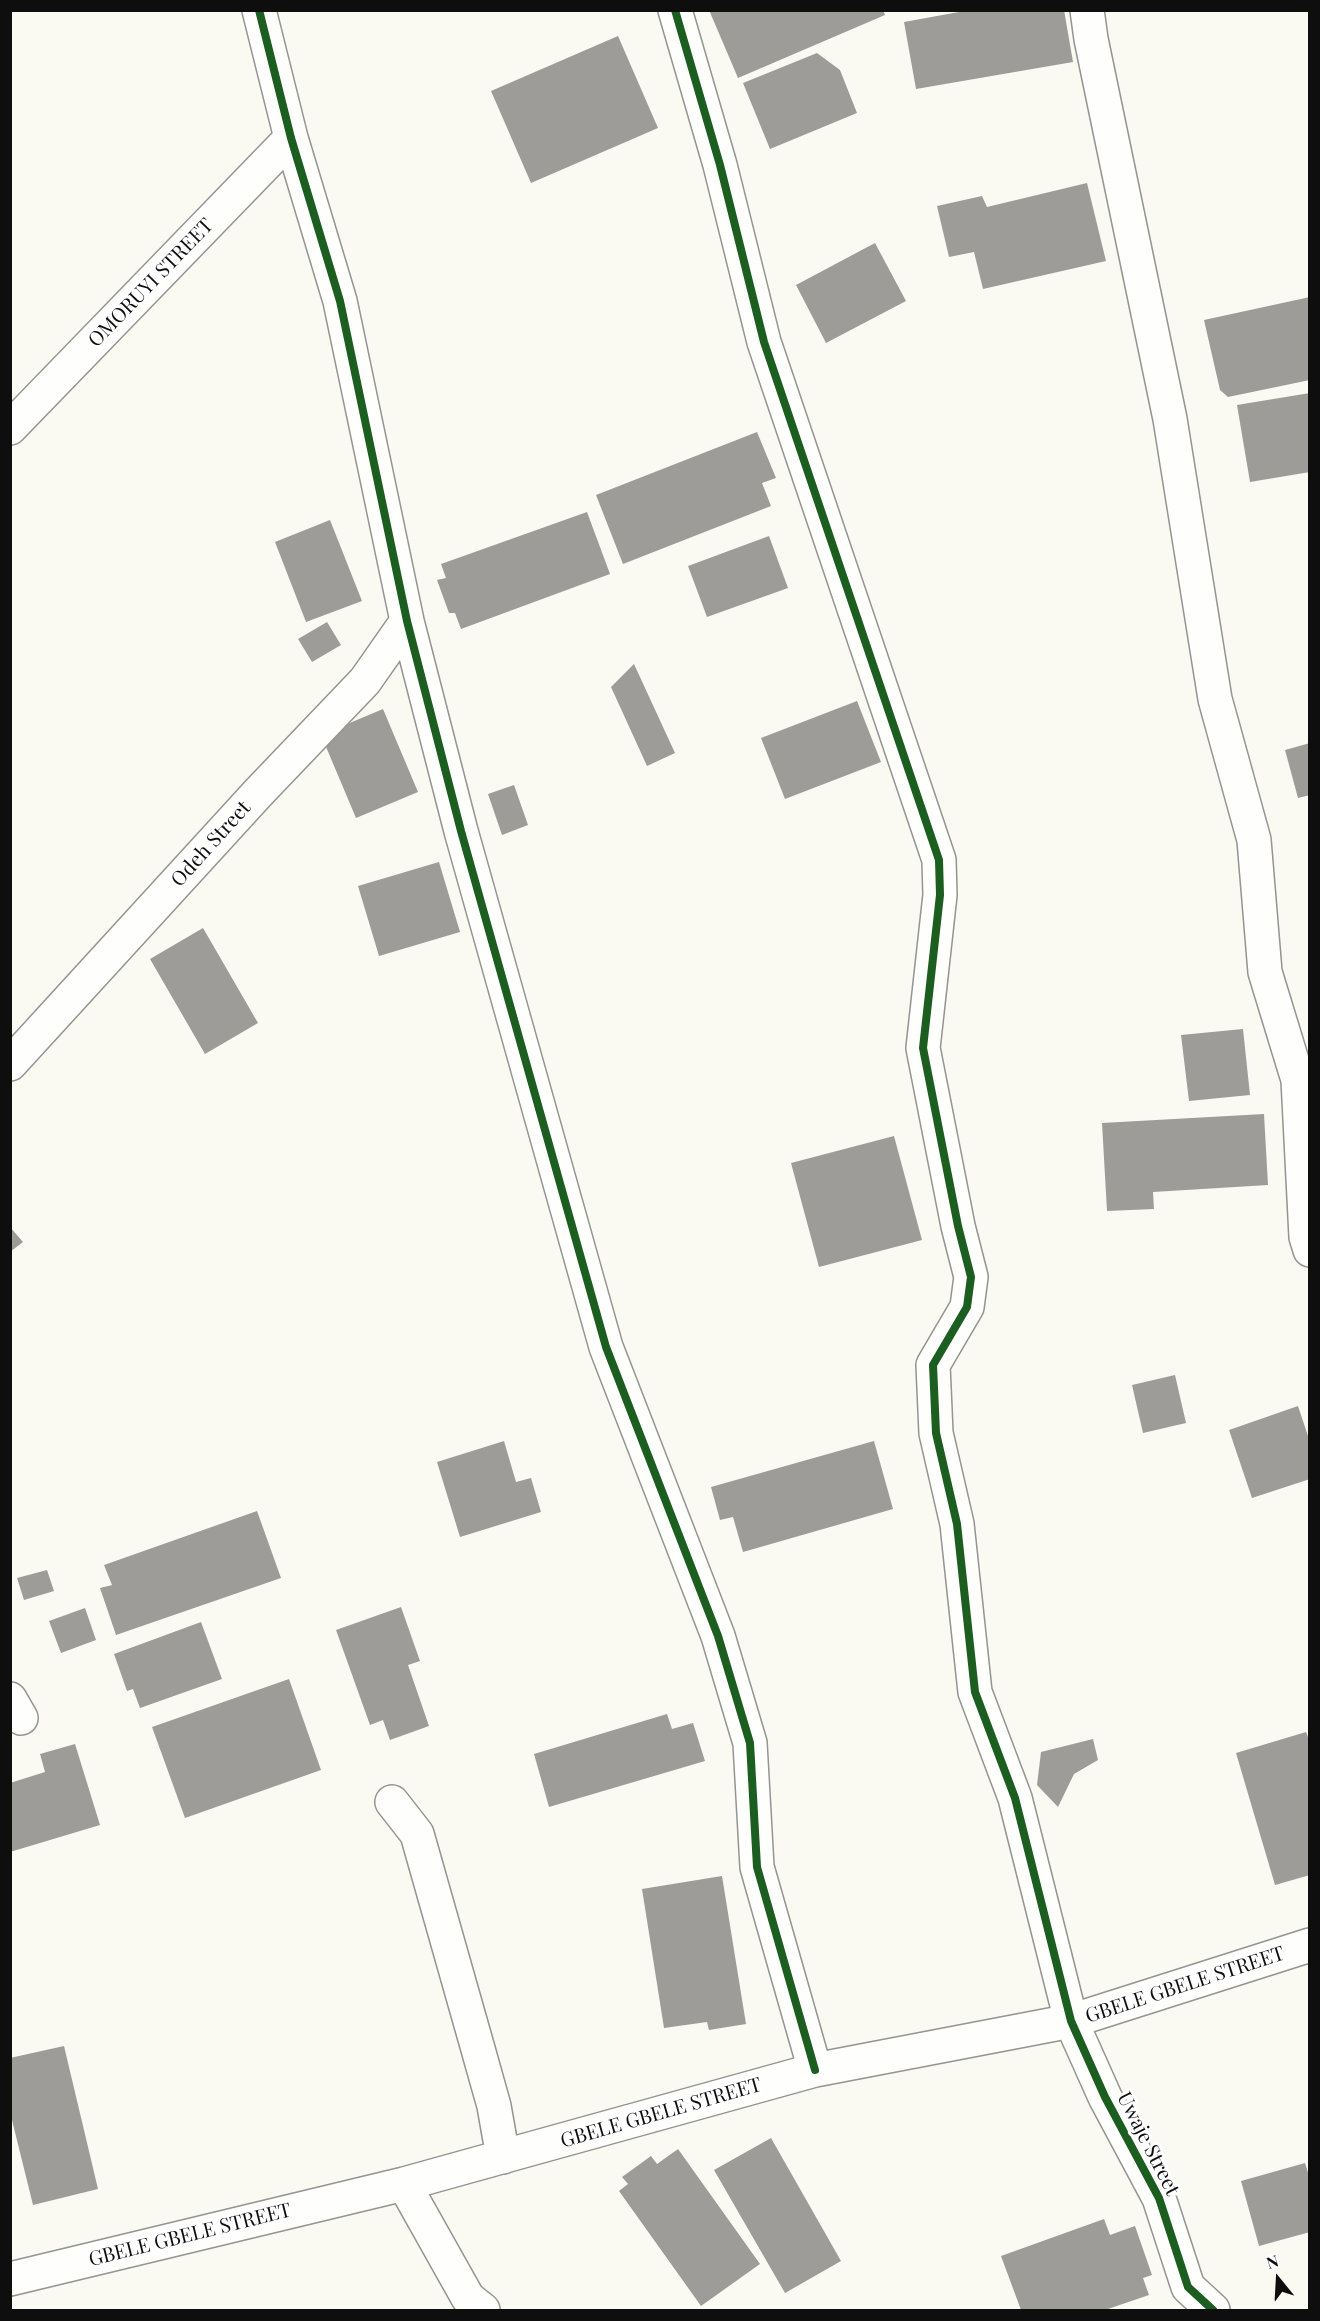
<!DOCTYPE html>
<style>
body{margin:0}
#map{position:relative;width:1320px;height:2321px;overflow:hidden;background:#faf9f2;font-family:"Playfair Display",serif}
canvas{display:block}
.frame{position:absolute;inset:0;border:12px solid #0e0e0e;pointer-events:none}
.north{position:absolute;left:1248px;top:2249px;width:60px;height:60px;-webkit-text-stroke:4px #fff;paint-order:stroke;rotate:342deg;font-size:16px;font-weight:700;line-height:24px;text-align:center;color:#0e0e0e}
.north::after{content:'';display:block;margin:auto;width:21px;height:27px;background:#0e0e0e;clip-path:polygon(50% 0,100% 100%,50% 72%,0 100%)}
</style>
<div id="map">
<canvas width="1320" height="2321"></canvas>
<div class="frame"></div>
<div class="north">N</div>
</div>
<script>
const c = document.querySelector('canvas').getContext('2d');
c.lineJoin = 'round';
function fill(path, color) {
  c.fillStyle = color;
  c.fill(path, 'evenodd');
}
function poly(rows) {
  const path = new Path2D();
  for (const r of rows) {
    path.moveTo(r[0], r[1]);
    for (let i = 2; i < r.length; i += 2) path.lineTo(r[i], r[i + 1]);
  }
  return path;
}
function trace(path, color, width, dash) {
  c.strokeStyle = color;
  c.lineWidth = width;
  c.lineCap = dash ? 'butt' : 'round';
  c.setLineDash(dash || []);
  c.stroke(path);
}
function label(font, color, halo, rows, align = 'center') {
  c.font = font + ' "Playfair Display",serif';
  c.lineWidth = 6;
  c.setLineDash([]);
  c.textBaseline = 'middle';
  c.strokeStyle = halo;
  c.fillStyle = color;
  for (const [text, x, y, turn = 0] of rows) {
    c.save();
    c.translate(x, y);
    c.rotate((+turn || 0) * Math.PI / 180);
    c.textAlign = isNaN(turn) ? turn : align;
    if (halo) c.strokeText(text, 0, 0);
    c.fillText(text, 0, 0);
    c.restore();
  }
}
const building = poly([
 [709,10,883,10,885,15,738,78],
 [970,10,1064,10,1073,62,916,89,904,22],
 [618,36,658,128,531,183,491,91],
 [817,53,840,70,857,113,770,149,743,83],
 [1087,183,1106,261,983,289,974,252,949,257,937,206,982,196,987,207],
 [875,243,906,301,826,343,796,285],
 [1310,297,1310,380,1228,397,1220,390,1204,320],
 [1310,393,1310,472,1250,482,1237,405],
 [757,432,776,478,762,483,771,506,623,564,596,495],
 [587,512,610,574,461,629,455,613,449,613,437,580,446,578,441,564],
 [330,520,362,601,306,622,275,542],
 [769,536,788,588,707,617,688,566],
 [327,622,341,645,312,662,298,639],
 [634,664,675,753,647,766,611,687],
 [857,701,881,762,785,799,761,738],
 [383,709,418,792,356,818,321,735],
 [1310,743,1310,795,1298,798,1285,750],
 [514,785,528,825,502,835,488,794],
 [439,862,460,932,379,956,358,886],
 [203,928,258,1023,205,1054,150,959],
 [1243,1029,1250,1095,1189,1101,1181,1035],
 [1264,1114,1268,1185,1153,1192,1154,1209,1107,1211,1102,1123],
 [894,1136,922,1240,819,1267,791,1163],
 [10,1227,23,1242,10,1252],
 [1175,1375,1186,1423,1143,1433,1132,1385],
 [1298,1406,1310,1442,1310,1479,1252,1498,1229,1430],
 [504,1441,516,1482,531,1478,541,1512,460,1537,437,1462],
 [874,1441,893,1509,743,1552,733,1517,720,1520,711,1487],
 [257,1511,281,1578,116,1635,100,1588,112,1585,104,1565],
 [47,1570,54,1591,24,1600,17,1578],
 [401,1607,420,1661,408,1665,429,1726,390,1740,383,1720,370,1725,336,1630],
 [85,1608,96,1640,61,1653,49,1621],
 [201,1622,222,1679,140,1708,133,1689,127,1691,114,1654],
 [289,1679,321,1770,185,1818,152,1727],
 [667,1714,672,1729,693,1723,705,1761,549,1807,534,1754],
 [1306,1732,1310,1742,1310,1875,1275,1885,1236,1753],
 [1093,1739,1098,1760,1074,1774,1058,1807,1037,1785,1041,1752],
 [75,1744,100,1825,10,1852,10,1783,45,1772,40,1754],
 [722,1876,746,2024,709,2030,707,2022,664,2028,642,1889],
 [64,2046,98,2189,33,2205,10,2112,10,2058],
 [771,2138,841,2261,785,2293,714,2170],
 [678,2149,760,2264,701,2306,619,2191,628,2184,622,2177,651,2156,657,2164],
 [1305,2163,1310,2179,1310,2232,1259,2246,1241,2181],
 [1104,2219,1110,2235,1135,2226,1152,2275,1143,2278,1149,2295,1105,2310,1021,2310,1001,2256]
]);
const minor = poly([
 [259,10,291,138,340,301,407,621,461,831,606,1347,718,1636,750,1743,757,1867,815,2070],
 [675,10,720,165,764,342,939,860,940,895,923,1048,958,1226,971,1277,967,1307,933,1365,936,1433,957,1524,975,1692,1015,1798,1071,2021,1105,2097,1159,2198,1188,2287,1213,2310],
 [1087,10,1091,39,1170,419,1215,699,1254,840,1265,972,1298,1080,1306,1237,1310,1250],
 [10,428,291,138],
 [10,1064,258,793,365,681,407,621],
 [10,1699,21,1718],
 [392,1802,417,1834,478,2049,494,2106,503,2157],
 [404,2184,468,2298,483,2310],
 [10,2279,404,2184,815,2070,1071,2021,1310,1945]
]);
const cycleway = poly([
 [259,10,291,138,340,301,407,621,461,831,606,1347,718,1636,750,1743,757,1867,815,2070],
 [675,10,720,165,764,342,939,860,940,895,923,1048,958,1226,971,1277,967,1307,933,1365,936,1433,957,1524,975,1692,1015,1798,1071,2021,1105,2097,1159,2198,1188,2287,1213,2310]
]);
const streetNames = [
 ["OMORUYI STREET",151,283,-46],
 ["Odeh Street",211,844,-48],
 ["GBELE GBELE STREET",1185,1985,-18],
 ["GBELE GBELE STREET",661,2113,-16],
 ["Uwaje Street",1148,2144,63],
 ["GBELE GBELE STREET",190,2235,-14]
];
fill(building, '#9e9c98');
trace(minor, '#949491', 36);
trace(minor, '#fefefd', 33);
trace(cycleway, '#1b5e20', 8);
label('20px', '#0e0e0e', '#fff', streetNames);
</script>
